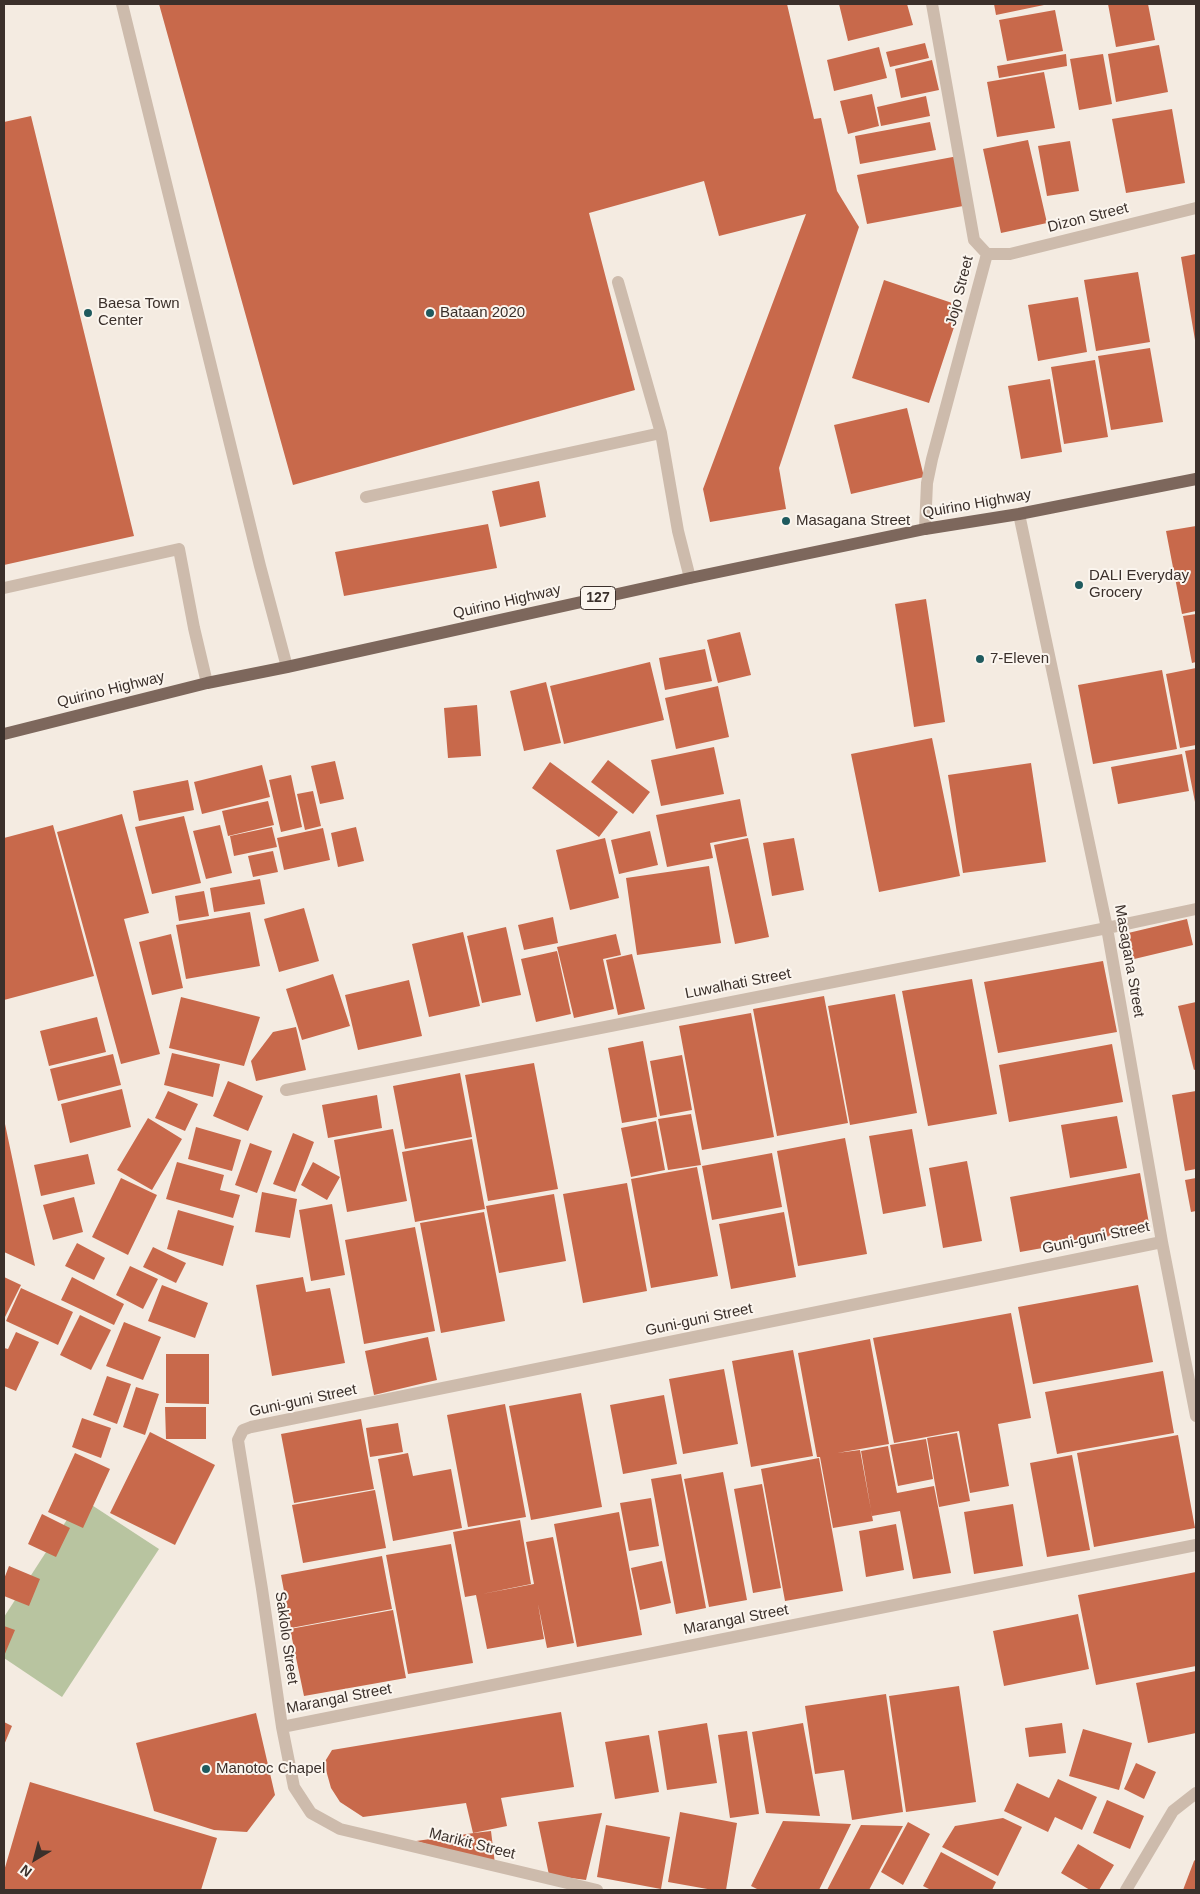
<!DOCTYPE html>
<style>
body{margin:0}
#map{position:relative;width:1200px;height:1894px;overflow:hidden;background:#f4ebe1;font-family:Arial,sans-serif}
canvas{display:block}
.frame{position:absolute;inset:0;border:5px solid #3b302b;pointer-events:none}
.north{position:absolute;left:10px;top:1834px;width:50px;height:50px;-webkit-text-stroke:4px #fbf5ee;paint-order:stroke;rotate:217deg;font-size:14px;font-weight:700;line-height:20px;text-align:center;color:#3b302b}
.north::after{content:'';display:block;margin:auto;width:18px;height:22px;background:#3b302b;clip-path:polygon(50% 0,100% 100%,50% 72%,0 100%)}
</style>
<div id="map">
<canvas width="1200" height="1894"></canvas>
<div class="frame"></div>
<div class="north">N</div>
</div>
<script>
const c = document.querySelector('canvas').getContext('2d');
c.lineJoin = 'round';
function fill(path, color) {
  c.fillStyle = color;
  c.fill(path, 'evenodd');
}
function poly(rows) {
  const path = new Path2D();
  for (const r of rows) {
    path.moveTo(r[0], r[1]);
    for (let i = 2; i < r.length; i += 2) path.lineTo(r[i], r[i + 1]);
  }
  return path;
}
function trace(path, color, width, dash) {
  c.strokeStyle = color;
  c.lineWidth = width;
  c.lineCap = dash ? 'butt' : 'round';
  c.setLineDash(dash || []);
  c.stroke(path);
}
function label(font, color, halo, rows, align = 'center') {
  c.font = font + ' Arial,sans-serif';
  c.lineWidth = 4;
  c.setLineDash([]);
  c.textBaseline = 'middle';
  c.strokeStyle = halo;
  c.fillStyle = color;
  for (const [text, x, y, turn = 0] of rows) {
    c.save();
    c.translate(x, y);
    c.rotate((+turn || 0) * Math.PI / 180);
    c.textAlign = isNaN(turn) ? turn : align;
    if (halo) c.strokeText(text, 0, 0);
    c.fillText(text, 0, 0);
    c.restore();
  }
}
const green = poly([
 [81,1498,159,1549,62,1697,4,1658,4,1617]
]);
const building = poly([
 [159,4,787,4,814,119,821,118,837,191,859,227,779,468,786,509,710,522,703,489,806,214,719,236,704,181,589,213,635,390,293,485],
 [839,4,907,4,913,25,848,41],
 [994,4,1044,4,1044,5,996,15],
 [1108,4,1148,4,1155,40,1116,47],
 [1055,10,1063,51,1007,61,999,20],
 [925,43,929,58,890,67,886,52],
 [1159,45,1168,92,1116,102,1108,54],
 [879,47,887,78,834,91,827,60],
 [1066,54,1067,66,999,78,997,66],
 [1103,54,1112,104,1079,110,1070,59],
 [932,60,939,90,901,98,895,69],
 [1044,72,1055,128,997,137,987,82],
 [872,94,879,126,848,134,840,101],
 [926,96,930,116,881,126,877,107],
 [1172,109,1185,183,1126,193,1112,119],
 [31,116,134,536,4,565,4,122],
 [930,122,936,150,860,164,855,136],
 [1028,140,1047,223,1001,233,983,149],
 [1070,141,1079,191,1047,196,1038,146],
 [958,156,963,206,867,224,857,175],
 [1196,254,1196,340,1195,340,1181,257],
 [1138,272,1150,342,1096,351,1084,280],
 [884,280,961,306,929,403,852,378],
 [1078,297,1087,352,1038,361,1028,305],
 [1150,348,1163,422,1111,430,1098,356],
 [1095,360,1108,437,1064,444,1051,367],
 [1050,379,1062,452,1021,459,1008,386],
 [907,408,924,477,851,494,834,425],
 [539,481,546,517,500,527,492,491],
 [488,524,497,568,344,596,335,552],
 [1196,526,1196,611,1182,614,1166,531],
 [926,599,945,722,914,727,895,604],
 [1196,614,1196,662,1192,663,1183,616],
 [740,632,751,675,718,683,707,640],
 [705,649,712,681,665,690,659,658],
 [650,662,664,720,564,744,550,686],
 [1196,668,1196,745,1180,748,1166,674],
 [1162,670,1177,749,1093,764,1078,685],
 [546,682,561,743,524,751,510,691],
 [718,686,729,737,676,749,665,698],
 [477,705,481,756,448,758,444,708],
 [932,738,960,876,879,892,851,754],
 [714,747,724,794,661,806,651,760],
 [1196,749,1196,802,1195,802,1185,751],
 [1182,754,1189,791,1118,804,1111,767],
 [608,760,650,792,633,814,591,782],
 [335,761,344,799,320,804,311,766],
 [550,762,618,812,599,837,532,788],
 [1031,763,1046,862,963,873,948,775],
 [262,765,270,797,202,814,194,782],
 [291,775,302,827,281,832,269,780],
 [188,780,194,810,139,821,133,791],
 [313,791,321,826,305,830,297,794],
 [740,799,747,836,710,843,713,858,667,867,656,815],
 [268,801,274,825,228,836,222,811],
 [122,814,149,913,124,919,160,1054,121,1064,57,832],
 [184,816,201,883,152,894,135,827],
 [53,825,94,976,4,1000,4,838],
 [220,825,232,873,206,879,193,831],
 [272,827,277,847,234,856,230,836],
 [356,827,364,861,338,867,331,833],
 [323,828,330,860,284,870,277,838],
 [650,831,658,865,619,874,611,840],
 [605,838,619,898,570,910,556,850],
 [748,838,769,937,735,944,714,845],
 [794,838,804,890,772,896,763,843],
 [273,851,278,872,253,877,248,856],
 [709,866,721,943,637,955,626,878],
 [260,879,265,904,214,912,210,888],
 [204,891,209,916,179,921,175,896],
 [304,908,319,961,279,972,264,919],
 [250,912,260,966,186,979,176,925],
 [553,917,558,943,524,950,518,925],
 [1187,919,1193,945,1130,960,1124,934],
 [506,927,521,995,482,1003,467,936],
 [463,932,480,1006,429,1017,412,944],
 [171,934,183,988,152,995,139,942],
 [616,934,621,955,603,959,614,1009,574,1018,557,947],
 [557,951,571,1014,536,1022,521,959],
 [632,954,645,1009,618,1015,606,960],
 [1103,961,1117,1032,998,1053,984,982],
 [333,974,350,1026,302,1040,286,989],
 [972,979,997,1114,928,1126,902,991],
 [409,980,422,1036,358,1050,345,995],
 [895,994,917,1113,850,1125,828,1006],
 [824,996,848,1123,777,1136,753,1009],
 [181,997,260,1017,244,1066,169,1048],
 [1196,1002,1196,1069,1194,1070,1178,1006],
 [751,1013,774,1137,702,1150,679,1026],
 [97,1017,106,1052,49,1066,40,1031],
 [296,1027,306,1070,256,1081,251,1061,273,1032],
 [643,1041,657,1117,622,1123,608,1048],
 [1112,1044,1123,1102,1009,1122,999,1065],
 [172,1053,220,1064,213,1097,164,1085],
 [113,1054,121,1085,58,1101,50,1069],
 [682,1055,692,1110,660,1116,650,1061],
 [534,1063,558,1189,488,1201,465,1075],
 [460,1073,472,1137,405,1149,393,1086],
 [228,1081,263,1096,248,1131,213,1116],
 [122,1089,131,1127,70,1143,61,1104],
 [168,1091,198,1104,185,1131,155,1118],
 [1196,1091,1196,1169,1185,1171,1172,1095],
 [377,1095,382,1128,328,1138,322,1105],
 [691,1114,701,1165,668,1170,658,1119],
 [1117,1116,1127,1168,1070,1178,1061,1125],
 [148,1118,182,1139,152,1190,117,1170],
 [656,1121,665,1170,631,1177,621,1128],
 [4,1124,5,1124,35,1266,4,1252],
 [196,1127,241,1140,232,1171,188,1159],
 [393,1129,407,1201,347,1212,334,1140],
 [912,1129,926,1206,883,1214,869,1136],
 [293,1133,314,1142,295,1192,273,1184],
 [845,1138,867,1254,798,1266,777,1151],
 [472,1139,485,1209,415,1222,402,1152],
 [250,1143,272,1151,257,1193,235,1185],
 [772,1153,782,1207,712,1220,702,1166],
 [88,1154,95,1184,41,1196,34,1165],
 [967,1161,982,1241,943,1248,929,1168],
 [177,1162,224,1175,220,1190,240,1195,233,1218,166,1199],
 [313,1162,340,1177,327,1200,301,1185],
 [697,1167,718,1276,651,1288,631,1179],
 [1140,1173,1150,1229,1020,1252,1010,1197],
 [121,1178,157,1195,128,1255,92,1237],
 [1196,1178,1196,1211,1191,1212,1185,1180],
 [627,1183,647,1291,583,1303,563,1194],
 [262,1192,297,1199,290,1238,255,1232],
 [554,1194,566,1261,499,1273,486,1206],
 [74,1197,83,1232,53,1240,43,1205],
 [332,1204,345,1275,311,1281,299,1210],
 [178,1210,234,1226,223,1266,167,1249],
 [484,1212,505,1321,441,1333,420,1223],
 [784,1212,796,1277,731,1289,719,1224],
 [415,1227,435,1331,364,1344,345,1240],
 [77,1243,105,1258,94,1280,65,1266],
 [153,1247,186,1263,176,1283,143,1267],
 [130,1266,158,1279,143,1309,116,1295],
 [4,1277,21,1285,4,1319],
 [72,1277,124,1304,114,1325,61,1300],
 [303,1277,306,1292,330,1288,345,1363,272,1376,256,1285],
 [162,1285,208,1303,195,1338,148,1321],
 [1138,1285,1153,1362,1033,1384,1018,1307],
 [21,1288,73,1312,58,1345,6,1321],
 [1011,1313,1031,1418,998,1424,1009,1486,970,1493,959,1431,894,1443,873,1338],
 [80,1315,111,1330,91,1370,60,1355],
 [124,1322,161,1337,143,1380,106,1366],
 [16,1332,39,1342,16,1391,4,1386,4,1348,8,1349],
 [428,1337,437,1380,374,1395,365,1351],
 [870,1339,889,1444,837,1453,860,1450,873,1521,833,1528,820,1457,817,1457,798,1353],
 [793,1350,813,1456,751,1467,732,1361],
 [166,1354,209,1354,209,1404,166,1403],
 [724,1369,738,1444,683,1454,669,1379],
 [1163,1371,1174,1433,1057,1454,1045,1392],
 [107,1376,131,1384,117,1424,93,1415],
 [136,1387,159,1394,145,1435,123,1427],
 [581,1393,602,1507,531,1520,509,1406],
 [664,1395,677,1464,623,1474,610,1405],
 [505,1404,526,1517,468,1527,447,1415],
 [165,1407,206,1407,206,1439,166,1439],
 [82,1418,111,1428,101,1458,72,1447],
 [361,1419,374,1489,294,1503,281,1434],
 [398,1423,403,1452,370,1457,366,1428],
 [150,1432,215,1465,175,1545,110,1513],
 [957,1433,970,1501,939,1507,927,1438],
 [1178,1435,1195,1528,1094,1547,1077,1453],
 [926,1439,933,1479,898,1486,890,1445],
 [888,1446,897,1493,934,1486,951,1573,913,1579,900,1511,872,1516,861,1451],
 [75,1453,110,1469,83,1528,48,1512],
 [408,1453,413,1476,451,1469,462,1528,393,1541,378,1459],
 [1072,1455,1090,1550,1047,1557,1030,1463],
 [819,1458,843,1591,785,1601,761,1469],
 [723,1472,747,1600,709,1607,684,1479],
 [681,1474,706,1608,676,1614,651,1479],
 [762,1484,781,1588,753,1593,734,1489],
 [375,1490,386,1548,303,1563,292,1505],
 [651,1498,659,1546,629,1551,620,1503],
 [1013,1504,1023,1566,974,1574,964,1512],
 [619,1512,642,1635,577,1647,554,1524],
 [42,1514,70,1528,56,1557,28,1544],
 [520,1520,531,1584,482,1594,534,1584,526,1542,553,1537,574,1643,547,1648,538,1604,544,1639,487,1649,476,1595,465,1597,453,1532],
 [896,1524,904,1570,866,1577,859,1531],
 [451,1544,473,1663,408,1674,386,1555],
 [382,1556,392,1609,291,1628,281,1575],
 [662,1561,671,1603,640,1610,631,1568],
 [9,1566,40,1579,29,1606,4,1596,4,1579],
 [1196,1572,1196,1666,1096,1685,1078,1595],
 [393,1610,406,1678,304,1696,290,1629],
 [1078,1614,1089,1669,1004,1686,993,1631],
 [4,1626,15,1630,4,1656],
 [1196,1671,1196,1733,1148,1743,1136,1683],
 [959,1686,976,1802,906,1812,889,1696],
 [886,1694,903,1812,852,1820,844,1770,815,1774,805,1706],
 [561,1712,574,1787,501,1798,507,1826,473,1833,466,1803,363,1817,340,1802,331,1788,324,1763,332,1750],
 [256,1713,275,1795,247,1832,214,1830,154,1811,136,1743],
 [4,1722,12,1726,4,1745],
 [707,1723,717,1783,667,1790,658,1731],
 [803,1723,820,1816,766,1813,752,1732],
 [1062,1723,1066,1753,1029,1757,1025,1728],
 [1083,1729,1132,1743,1119,1790,1069,1776],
 [747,1731,759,1814,730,1818,718,1735],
 [649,1735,659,1792,615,1799,605,1742],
 [1136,1763,1156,1772,1144,1799,1124,1789],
 [1058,1779,1097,1797,1082,1830,1055,1817,1048,1832,1004,1811,1017,1783,1049,1798],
 [30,1782,217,1838,201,1890,4,1890,4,1871],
 [1107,1800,1144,1816,1130,1849,1093,1833],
 [680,1812,737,1823,726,1890,713,1890,668,1882],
 [602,1813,586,1880,549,1875,538,1822],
 [1003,1818,1022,1827,998,1876,942,1847,955,1826],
 [783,1821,851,1824,819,1890,759,1890,751,1886],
 [908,1822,930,1834,903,1885,881,1872],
 [606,1825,670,1837,661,1889,597,1877],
 [861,1825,903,1826,869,1890,827,1890],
 [491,1831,495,1864,416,1841,474,1833],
 [1078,1844,1114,1865,1099,1890,1090,1890,1061,1873],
 [941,1852,996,1882,992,1890,931,1890,923,1886],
 [1196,1859,1196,1890,1183,1890,1194,1861]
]);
const minor = poly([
 [122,4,260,566,287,667],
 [987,254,1010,254,1196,208],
 [618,282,661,433,678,531,690,578],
 [366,497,661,433],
 [1019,514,1107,928,1162,1242,1196,1416],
 [925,529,927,483,932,459,987,254,974,240,932,4],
 [4,588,179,549,194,628,207,683],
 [286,1090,1107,928,1196,909],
 [282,1727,1196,1545],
 [597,1890,340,1829,311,1813,294,1787,282,1727,262,1589,239,1447,238,1440,243,1430,251,1427,1162,1242],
 [1126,1890,1173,1811,1196,1793]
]);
const major = poly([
 [4,734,207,683,287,667,690,578,925,529,1019,514,1196,479]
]);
const markers = [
 [88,313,5,"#1f5a5e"],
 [430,313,5,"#1f5a5e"],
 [786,521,5,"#1f5a5e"],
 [1079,585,5,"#1f5a5e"],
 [980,659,5,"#1f5a5e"],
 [206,1769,5,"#1f5a5e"]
];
const shields = [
 [598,598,35]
];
const shieldNames = [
 ["127",598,598]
];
const streetNames = [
 ["Dizon Street",1088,218,-14],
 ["Jojo Street",960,291,-76],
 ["Quirino Highway",977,504,-10],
 ["Quirino Highway",507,602,-13],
 ["Quirino Highway",111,690,-14],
 ["Masagana Street",1129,961,80],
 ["Luwalhati Street",738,984,-11],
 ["Guni-guni Street",1096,1238,-12],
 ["Guni-guni Street",699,1320,-12],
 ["Guni-guni Street",303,1401,-12],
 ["Marangal Street",736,1620,-11],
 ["Saklolo Street",286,1638,82],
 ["Marangal Street",339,1699,-11],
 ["Marikit Street",472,1844,14]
];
const poiNames = [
 ["Baesa Town",98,304],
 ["Center",98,321],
 ["Bataan 2020",440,313],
 ["Masagana Street",796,521],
 ["DALI Everyday",1089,576],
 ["Grocery",1089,593],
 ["7-Eleven",990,659],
 ["Manotoc Chapel",216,1769]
];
fill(green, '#b8c4a0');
fill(building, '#c8694b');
trace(minor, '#cdbbac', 12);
trace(major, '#7d675c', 12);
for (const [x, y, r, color] of markers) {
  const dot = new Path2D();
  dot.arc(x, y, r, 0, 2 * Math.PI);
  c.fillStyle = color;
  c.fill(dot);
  trace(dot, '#fbf5ee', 2);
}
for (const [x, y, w] of shields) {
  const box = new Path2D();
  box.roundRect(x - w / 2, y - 11.5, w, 23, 4);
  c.fillStyle = '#fbf5ee';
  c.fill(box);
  trace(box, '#3b302b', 1);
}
label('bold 14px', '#3b302b', null, shieldNames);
label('15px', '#3b302b', '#fbf5ee', streetNames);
label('15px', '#3b302b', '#fbf5ee', poiNames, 'left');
</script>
